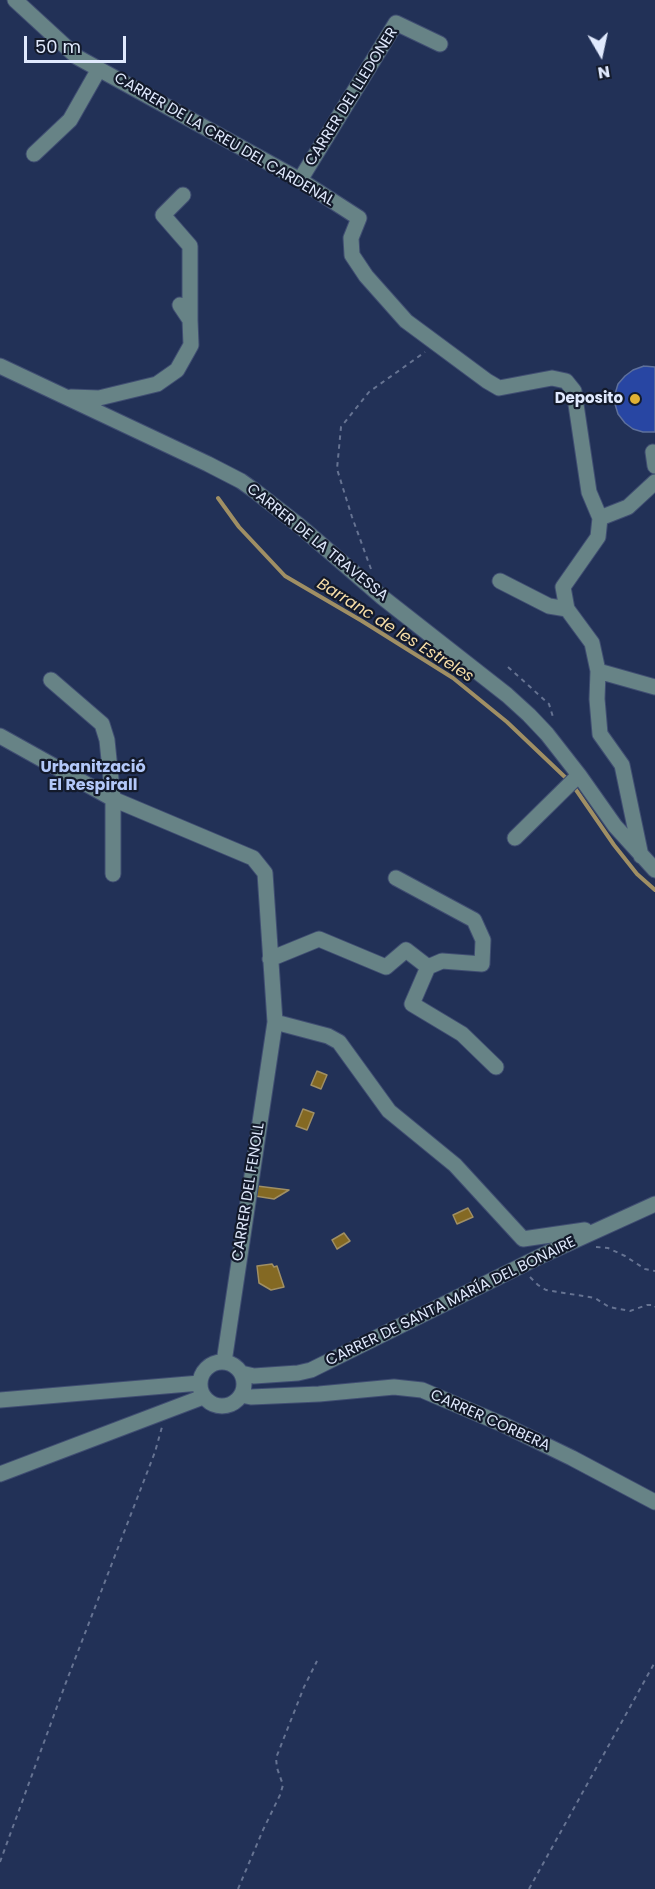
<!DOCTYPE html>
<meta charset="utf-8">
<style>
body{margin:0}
#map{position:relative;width:655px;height:1889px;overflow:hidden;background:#223157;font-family:Poppins,sans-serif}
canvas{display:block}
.north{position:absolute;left:571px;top:24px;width:60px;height:60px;-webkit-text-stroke:4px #131a2b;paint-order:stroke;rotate:171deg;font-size:16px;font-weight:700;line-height:24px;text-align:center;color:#e0e9fd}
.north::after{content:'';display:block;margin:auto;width:21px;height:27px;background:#e0e9fd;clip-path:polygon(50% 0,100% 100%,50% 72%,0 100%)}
.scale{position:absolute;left:24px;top:36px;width:102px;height:27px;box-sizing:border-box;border:3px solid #e0e9fd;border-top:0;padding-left:8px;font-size:18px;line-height:21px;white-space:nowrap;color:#e0e9fd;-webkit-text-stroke:4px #131a2b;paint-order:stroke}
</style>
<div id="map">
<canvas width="655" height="1889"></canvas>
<div class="north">N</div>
<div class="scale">50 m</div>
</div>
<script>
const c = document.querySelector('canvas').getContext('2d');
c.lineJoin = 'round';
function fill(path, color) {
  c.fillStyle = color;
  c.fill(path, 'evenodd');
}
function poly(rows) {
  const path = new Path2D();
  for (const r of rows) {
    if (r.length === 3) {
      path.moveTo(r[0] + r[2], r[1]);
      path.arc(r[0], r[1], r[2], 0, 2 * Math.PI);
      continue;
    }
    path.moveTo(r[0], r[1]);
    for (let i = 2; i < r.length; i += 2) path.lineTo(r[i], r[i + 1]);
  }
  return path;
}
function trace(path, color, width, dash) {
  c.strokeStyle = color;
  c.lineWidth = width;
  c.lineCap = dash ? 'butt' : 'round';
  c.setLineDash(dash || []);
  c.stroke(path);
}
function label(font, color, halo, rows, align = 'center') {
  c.font = font + ' Poppins,sans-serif';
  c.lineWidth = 4.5;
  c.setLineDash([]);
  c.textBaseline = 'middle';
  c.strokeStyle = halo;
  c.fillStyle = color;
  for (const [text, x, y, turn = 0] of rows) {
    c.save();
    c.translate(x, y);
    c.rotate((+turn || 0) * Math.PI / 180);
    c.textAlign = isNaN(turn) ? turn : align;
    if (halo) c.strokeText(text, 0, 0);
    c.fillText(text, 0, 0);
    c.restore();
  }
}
const water = poly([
 [317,1071,327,1075,321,1089,311,1085,317,1071],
 [303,1109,314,1113,307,1130,296,1126,303,1109],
 [257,1186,289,1190,274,1199,255,1196,257,1186],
 [468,1208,473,1217,457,1224,453,1215,468,1208],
 [344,1233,350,1241,337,1249,332,1240,344,1233],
 [272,1264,274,1267,277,1266,284,1287,271,1290,259,1283,257,1266,272,1264]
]);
const stream = poly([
 [218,498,239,527,285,576,362,621,453,678,507,722,567,779],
 [574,787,614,845,637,874,655,890]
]);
const building = poly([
 [644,366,655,367,655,432,643,432,633,429,625,423,618,414,615,404,615,394,618,384,625,376,633,370,644,366]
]);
const path = poly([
 [371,569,352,517,337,469,341,427,369,392,425,352],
 [508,667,549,704,553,717],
 [596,1247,608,1248,625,1256,645,1269,655,1271],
 [530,1277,538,1285,546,1290,595,1298,609,1307,630,1311,647,1305,654,1305,655,1307],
 [0,1862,65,1685,155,1452,162,1427],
 [238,1889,263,1830,280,1795,283,1785,277,1768,276,1758,304,1687,317,1661],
 [529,1889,655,1662]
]);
const minor = poly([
 [15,0,77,57,300,180,359,218,351,238,352,255,366,276,406,321,487,381,499,388,552,378,566,381,574,391,589,492,600,518,598,537,563,587,567,609,592,643,598,671,597,699,600,734,622,765,641,856],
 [34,154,70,120,99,69],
 [300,180,396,23,440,44],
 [183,195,163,215,190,246,190,320],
 [0,366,208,464,241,481,255,491,301,527,382,597,507,695,529,715,547,734,579,775,615,826,655,870],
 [71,397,99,398,157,384,177,370,191,345,190,320,180,305],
 [653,452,655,466],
 [600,518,628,507,655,482],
 [500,581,549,606,567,609],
 [598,671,655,687],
 [51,680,102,724,107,740,113,799,113,874],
 [0,736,113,799,253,858,265,873,275,1022,224,1362],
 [515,838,579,775],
 [270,959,319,939,386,967,406,950,428,967,442,961,482,964,483,940,474,920,396,878],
 [428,967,412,1004,462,1034,496,1067],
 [275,1022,328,1036,339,1042,389,1111,455,1165,523,1239,585,1230],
 [222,1384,22],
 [241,1373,254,1376,298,1373,311,1370,543,1255,655,1204],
 [241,1395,251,1397,319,1394,394,1387,422,1390,504,1425,572,1458,655,1502],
 [0,1400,200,1383],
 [0,1474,203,1397]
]);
const markers = [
 [635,399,6,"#e0b034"]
];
const streetNames = [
 ["CARRER DEL LLEDONER",352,97,-58],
 ["CARRER DE LA CREU DEL CARDENAL",224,140,30],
 ["CARRER DE LA TRAVESSA",317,543,39],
 ["CARRER DEL FENOLL",249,1192,-81],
 ["CARRER DE SANTA MARÍA DEL BONAIRE",451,1302,-26],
 ["CARRER CORBERA",490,1421,24]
];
const poiNames = [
 ["Deposito",623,399]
];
const waterNames = [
 ["Barranc de les Estreles",395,631,32]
];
const neighbourhoodNames = [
 ["Urbanització",93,768],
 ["El Respirall",93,786]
];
fill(water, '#846923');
trace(water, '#a08f64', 1.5);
trace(stream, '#a08f64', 4);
fill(building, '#2846a3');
trace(building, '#5e709c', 1.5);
trace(minor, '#404e72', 17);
trace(path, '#667392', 2, [4.5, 4.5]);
trace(minor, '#678386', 15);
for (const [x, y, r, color] of markers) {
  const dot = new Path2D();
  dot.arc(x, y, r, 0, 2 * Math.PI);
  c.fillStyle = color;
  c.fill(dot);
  trace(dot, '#131a2b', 2);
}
label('15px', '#e0e9fd', '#131a2b', streetNames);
label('bold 15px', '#e0e9fd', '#131a2b', poiNames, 'right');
label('italic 16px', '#f6dda8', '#131a2b', waterNames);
label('bold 16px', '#b3c8f9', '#131a2b', neighbourhoodNames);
</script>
